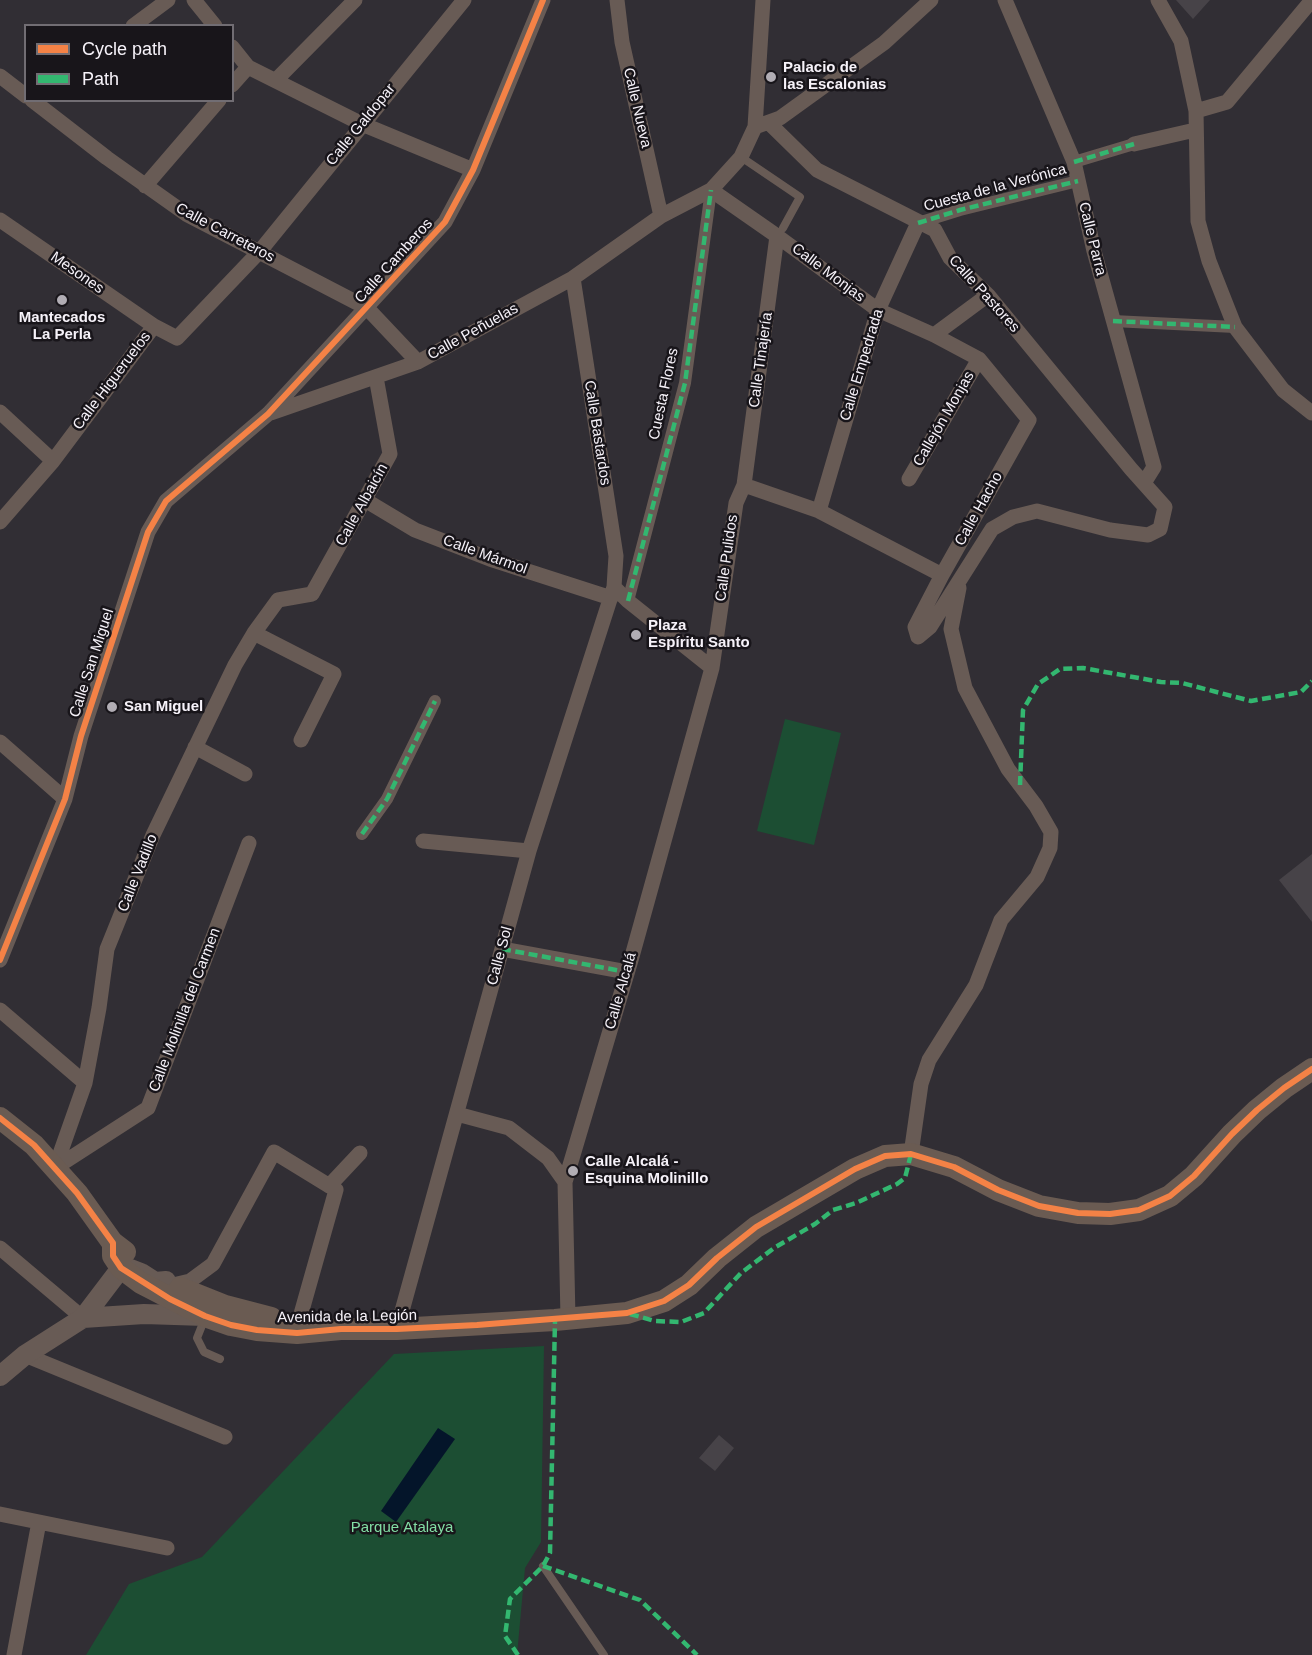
<!DOCTYPE html>
<meta charset="utf-8">
<style>
body{margin:0}
#map{position:relative;width:1312px;height:1655px;overflow:hidden;background:#312e34;font-family:Arial,sans-serif}
canvas{display:block}
.legend{position:absolute;left:24px;top:24px;width:210px;height:78px;box-sizing:border-box;background:#18151a;border:2px solid #716d73;margin:0;padding:8px 10px;list-style:none;font-size:18px;color:#f6f2f9}
.legend li{display:flex;align-items:center;gap:12px;height:30px}
.legend b{width:30px;border:2px solid #716d73}
</style>
<div id="map">
<canvas width="1312" height="1655"></canvas>
<ul class="legend">
<li><b style="height:8px;background:#f48246"></b>Cycle path</li>
<li><b style="height:8px;background:#33b770"></b>Path</li>
</ul>
</div>
<script>
const c = document.querySelector('canvas').getContext('2d');
c.lineJoin = 'round';
function fill(path, color) {
  c.fillStyle = color;
  c.fill(path, 'evenodd');
}
function poly(rows) {
  const path = new Path2D();
  for (const r of rows) {
    path.moveTo(r[0], r[1]);
    for (let i = 2; i < r.length; i += 2) path.lineTo(r[i], r[i + 1]);
  }
  return path;
}
function trace(path, color, width, dash) {
  c.strokeStyle = color;
  c.lineWidth = width;
  c.lineCap = dash ? 'butt' : 'round';
  c.setLineDash(dash || []);
  c.stroke(path);
}
function label(font, color, halo, rows, align = 'center') {
  c.font = font + ' Arial,sans-serif';
  c.lineWidth = 5;
  c.setLineDash([]);
  c.textBaseline = 'middle';
  c.strokeStyle = halo;
  c.fillStyle = color;
  for (const [text, x, y, turn = 0] of rows) {
    c.save();
    c.translate(x, y);
    c.rotate((+turn || 0) * Math.PI / 180);
    c.textAlign = isNaN(turn) ? turn : align;
    if (halo) c.strokeText(text, 0, 0);
    c.fillText(text, 0, 0);
    c.restore();
  }
}
const green = poly([
 [785,719,841,733,814,845,757,831],
 [544,1346,541,1542,525,1568,517,1655,86,1655,129,1584,202,1557,394,1354]
]);
const water = poly([
 [438,1428,455,1439,396,1522,381,1511]
]);
const building = poly([
 [1176,0,1210,0,1193,19],
 [1312,854,1312,922,1279,880],
 [719,1435,734,1448,715,1471,699,1458]
]);
const service = poly([
 [741,157,800,197,783,228],
 [205,1318,197,1338,204,1352,220,1359],
 [543,1566,604,1655]
]);
const pedestrian = poly([
 [1074,162,1134,144],
 [918,223,960,210,1078,181],
 [1113,321,1235,327],
 [628,601,685,383,711,190],
 [362,834,387,799,435,701]
]);
const minor = poly([
 [194,0,215,26],
 [617,0,622,42,661,216],
 [1005,0,1074,162,1094,251,1154,467,1144,483],
 [1158,0,1181,41,1196,111,1198,221,1209,261,1235,327,1283,390,1312,413],
 [133,26,168,0],
 [232,47,248,67,362,124,473,170],
 [0,76,26,96],
 [276,80,355,0],
 [232,85,248,67],
 [32,100,107,158,186,214,367,308,418,362],
 [1196,111,1227,102,1312,0],
 [769,123,817,170,935,230,950,258,988,295,1131,469,1165,507,1160,529,1148,535,1110,530,1037,511,1013,517,992,529,930,627,918,637,915,627,942,575],
 [755,127,763,0],
 [1134,144,1195,130],
 [145,186,219,100],
 [711,190,777,236,878,310,934,335,979,359,1029,420,942,575,819,511,744,485],
 [0,220,154,326],
 [934,335,988,295],
 [0,412,53,461],
 [271,413,418,362,573,278,661,216,711,190,741,157,755,127,780,118,884,43,931,0],
 [909,479,979,359],
 [365,500,415,530,490,559,611,598],
 [819,511,878,310,918,223],
 [0,522,53,461,154,326,177,338,260,251,464,0],
 [614,587,628,601,712,668],
 [254,633,334,674,301,740],
 [0,742,65,799],
 [195,747,245,774],
 [423,841,529,851],
 [502,949,627,972],
 [0,960,65,799,81,736,148,532,166,501,268,414,445,222,473,170,543,0],
 [0,1010,85,1083],
 [457,1114,509,1128,548,1158,565,1182],
 [911,1154,921,1084,929,1060,976,985,1001,920,1037,877,1050,848,1051,832,1036,806,1008,769,965,688,951,629,959,588],
 [55,1168,85,1083,99,1008,107,949,153,835,235,665,254,633,278,600,312,594,390,454,376,377],
 [55,1168,148,1108,249,843],
 [329,1186,360,1153],
 [0,1248,83,1318],
 [173,1285,190,1281,213,1264,274,1152,336,1190,299,1321],
 [568,1318,565,1182,631,960,712,668,736,503,744,485,777,236],
 [397,1329,529,851,614,587,616,556,573,278],
 [25,1355,225,1437],
 [0,1514,167,1548],
 [14,1655,39,1522]
]);
const tertiary = poly([
 [83,1318,144,1314,205,1316],
 [0,1376,25,1355,83,1318,121,1268,128,1268,141,1273,155,1282,166,1281]
]);
const secondary = poly([
 [0,1118,34,1145,77,1193,112,1242,125,1252],
 [113,1243,113,1256,121,1268,141,1283,205,1316,231,1325,257,1330,297,1333,341,1329,397,1329,555,1320,627,1313,664,1301,689,1285,717,1258,756,1227,855,1169,885,1156,911,1154,954,1167,998,1190,1039,1206,1078,1213,1110,1214,1139,1210,1170,1196,1194,1176,1232,1134,1257,1110,1284,1088,1312,1069],
 [180,1288,225,1306,271,1318]
]);
const quiet = poly([
 [1074,162,1134,144],
 [918,223,960,210,1078,181],
 [1113,321,1235,327],
 [628,601,685,383,711,190],
 [1020,785,1023,710,1038,684,1060,669,1083,668,1161,682,1182,683,1251,701,1301,692,1312,681],
 [362,834,387,799,435,701],
 [502,949,627,972],
 [630,1314,655,1321,681,1322,704,1313,741,1273,774,1248,815,1224,833,1210,856,1203,897,1184,905,1178,911,1154],
 [543,1566,640,1600,697,1655],
 [518,1655,505,1636,510,1599,543,1566,550,1553,555,1320]
]);
const cycleway = poly([
 [0,960,65,799,81,736,148,532,166,501,268,414,445,222,473,170,543,0],
 [0,1118,34,1145,77,1193,113,1243,113,1256,121,1268,170,1299,205,1316,231,1325,257,1330,297,1333,341,1329,397,1329,477,1325,627,1313,664,1301,689,1285,717,1258,756,1227,855,1169,885,1156,911,1154,954,1167,998,1190,1039,1206,1078,1213,1110,1214,1139,1210,1170,1196,1194,1176,1232,1134,1257,1110,1284,1088,1312,1069]
]);
const markers = [
 [771,77,6,"#b1adb4"],
 [62,300,6,"#b1adb4"],
 [636,635,6,"#b1adb4"],
 [112,707,6,"#b1adb4"],
 [573,1171,6,"#b1adb4"]
];
const poiNames = [
 ["Palacio de",783,68],
 ["las Escalonias",783,85],
 ["Mantecados",62,318,"center"],
 ["La Perla",62,335,"center"],
 ["Plaza",648,626],
 ["Espíritu Santo",648,643],
 ["San Miguel",124,707],
 ["Calle Alcalá -",585,1162],
 ["Esquina Molinillo",585,1179]
];
const streetNames = [
 ["Calle Nueva",637,108,77],
 ["Calle Galdopar",361,125,-51],
 ["Cuesta de la Verónica",995,188,-15],
 ["Calle Carreteros",225,233,28],
 ["Calle Parra",1092,239,76],
 ["Calle Camberos",394,261,-48],
 ["Mesones",77,273,35],
 ["Calle Monjas",828,273,37],
 ["Calle Pastores",984,294,48],
 ["Calle Peñuelas",473,332,-29],
 ["Calle Tinajería",761,360,-82],
 ["Calle Empedrada",862,365,-73],
 ["Calle Higueruelos",112,381,-53],
 ["Cuesta Flores",664,394,-78],
 ["Callejón Monjas",944,419,-60],
 ["Calle Bastardos",597,433,81],
 ["Calle Albaicín",362,505,-61],
 ["Calle Hacho",979,509,-61],
 ["Calle Mármol",485,555,20],
 ["Calle Pulidos",727,558,-82],
 ["Calle San Miguel",92,663,-72],
 ["Calle Vadillo",138,873,-68],
 ["Calle Sol",500,956,-75],
 ["Calle Alcalá",621,991,-74],
 ["Calle Molinilla del Carmen",185,1010,-69],
 ["Avenida de la Legión",347,1317,-1]
];
const parkNames = [
 ["Parque Atalaya",402,1528]
];
fill(green, '#1c4e33');
fill(water, '#04152a');
fill(building, '#474348');
trace(service, '#685b55', 8);
trace(pedestrian, '#685b55', 12);
trace(minor, '#685b55', 15);
trace(tertiary, '#685b55', 20);
trace(secondary, '#6a5b52', 22);
trace(quiet, '#33b770', 4.5, [9, 4.5]);
trace(cycleway, '#f48246', 6);
for (const [x, y, r, color] of markers) {
  const dot = new Path2D();
  dot.arc(x, y, r, 0, 2 * Math.PI);
  c.fillStyle = color;
  c.fill(dot);
  trace(dot, '#18151a', 2);
}
label('bold 15px', '#f6f2f9', '#18151a', poiNames, 'left');
label('15px', '#f6f2f9', '#18151a', streetNames);
label('15px', '#83dea5', '#18151a', parkNames);
</script>
